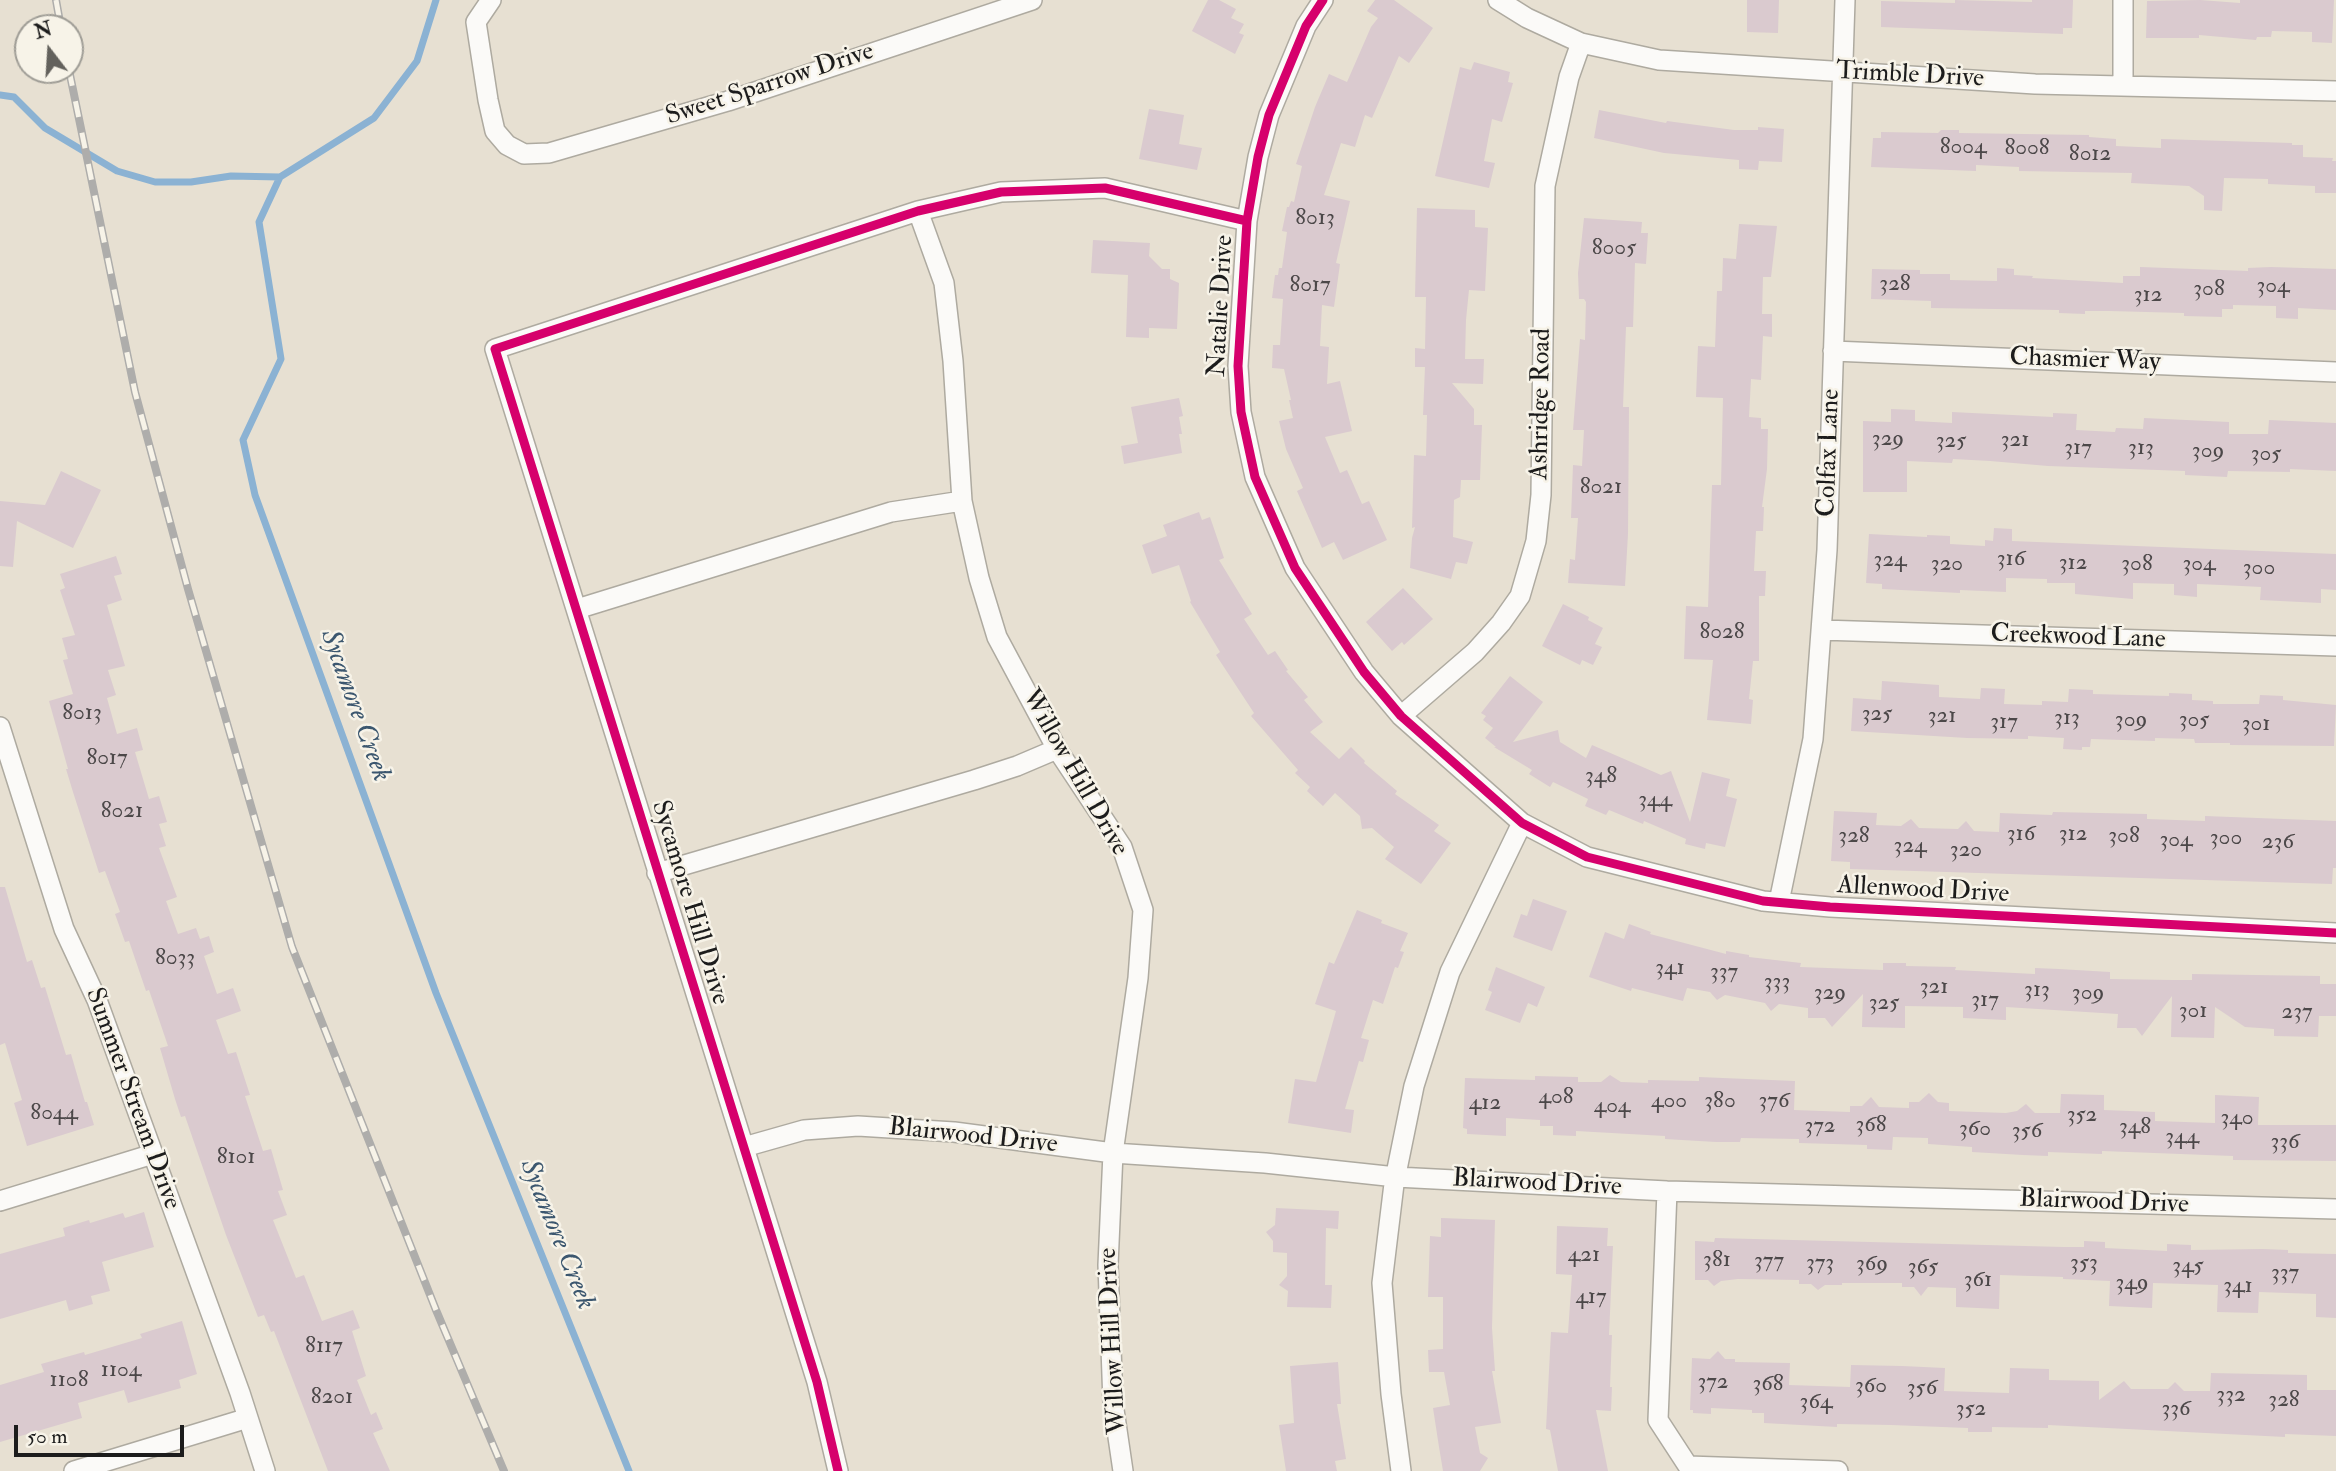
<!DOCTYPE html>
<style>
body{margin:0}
#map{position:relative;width:2336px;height:1471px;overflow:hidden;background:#e7e0d2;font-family:"IM FELL Double Pica",serif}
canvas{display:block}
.north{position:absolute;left:14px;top:14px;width:70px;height:70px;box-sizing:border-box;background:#f7f3e8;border:2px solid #9f9d96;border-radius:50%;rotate:343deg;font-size:19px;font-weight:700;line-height:28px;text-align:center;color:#1c1c1c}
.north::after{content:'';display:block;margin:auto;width:24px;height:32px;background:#63615c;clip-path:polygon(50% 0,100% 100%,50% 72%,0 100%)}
.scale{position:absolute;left:14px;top:1425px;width:170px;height:32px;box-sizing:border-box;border:4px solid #1c1c1c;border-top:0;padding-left:9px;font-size:21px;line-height:24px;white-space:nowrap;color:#1c1c1c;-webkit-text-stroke:5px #f7f3e8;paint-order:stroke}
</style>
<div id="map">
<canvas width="2336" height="1471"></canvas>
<div class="north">N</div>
<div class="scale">50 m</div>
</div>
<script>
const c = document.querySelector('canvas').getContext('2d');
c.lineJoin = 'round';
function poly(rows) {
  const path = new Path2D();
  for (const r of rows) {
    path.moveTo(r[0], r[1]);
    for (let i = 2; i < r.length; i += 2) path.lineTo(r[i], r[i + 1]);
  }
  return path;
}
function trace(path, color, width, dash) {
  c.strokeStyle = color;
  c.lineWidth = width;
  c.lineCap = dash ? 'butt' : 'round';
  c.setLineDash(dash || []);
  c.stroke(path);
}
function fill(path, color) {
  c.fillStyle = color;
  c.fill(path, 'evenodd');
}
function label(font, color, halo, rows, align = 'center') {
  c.font = font + ' "IM FELL Double Pica",serif';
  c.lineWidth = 5;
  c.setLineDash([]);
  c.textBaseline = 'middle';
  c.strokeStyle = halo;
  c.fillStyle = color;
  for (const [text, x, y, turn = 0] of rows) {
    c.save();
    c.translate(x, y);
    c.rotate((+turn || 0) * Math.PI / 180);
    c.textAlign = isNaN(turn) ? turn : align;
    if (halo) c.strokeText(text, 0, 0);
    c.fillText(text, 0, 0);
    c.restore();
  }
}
const stream = poly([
 [436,0,417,61,374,118,280,177,259,222,281,359,243,440,255,495,436,993,629,1471],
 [0,95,14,97,45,128,117,171,155,182,191,182,231,176,280,177]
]);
const building = poly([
 [1208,0,1219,0,1236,9,1231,18,1244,24,1239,33,1244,35,1235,54,1192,31],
 [1375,0,1394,0,1433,28,1409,63,1399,56,1372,118,1365,115,1355,147,1341,143,1324,195,1350,201,1336,263,1340,264,1334,307,1322,305,1320,346,1329,347,1327,384,1340,381,1352,431,1325,437,1340,473,1347,470,1362,504,1369,501,1387,540,1343,560,1334,542,1322,548,1297,491,1303,488,1286,449,1279,421,1293,418,1289,400,1291,400,1284,369,1272,368,1273,345,1280,345,1283,299,1272,298,1275,275,1278,275,1279,268,1282,268,1287,232,1282,231,1287,207,1289,207,1291,201,1294,202,1302,166,1296,164,1315,107,1329,74,1347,82,1371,27,1378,18,1367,11],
 [1747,0,1779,0,1778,33,1747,32],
 [1955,0,2032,2,2032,0,2073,0,2072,28,2063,28,2063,34,1881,27,1881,1,1955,3],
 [2200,0,2240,3,2240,0,2334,0,2332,43,2312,42,2312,32,2272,31,2271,37,2257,37,2256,40,2199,35,2199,38,2146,38,2147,1],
 [1474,62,1510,72,1508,82,1513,83,1502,122,1492,119,1484,161,1495,163,1489,188,1435,176,1460,67,1471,70],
 [1149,109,1184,115,1179,144,1202,148,1197,170,1139,159],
 [1599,110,1666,123,1667,121,1734,130,1758,130,1758,127,1784,129,1782,162,1759,161,1758,170,1739,169,1739,160,1664,153,1594,138],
 [1941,130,1959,130,1959,133,2089,135,2089,137,2116,139,2116,146,2161,148,2161,139,2292,143,2292,145,2303,145,2303,157,2333,158,2332,161,2336,161,2336,193,2315,193,2315,186,2268,184,2268,179,2224,178,2222,211,2204,210,2204,196,2189,186,2131,183,2132,173,2019,171,2019,167,1976,165,1976,171,1871,167,1873,138,1881,138,1881,132,1938,133],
 [1417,208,1475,210,1475,227,1488,228,1485,291,1469,290,1466,320,1465,359,1484,359,1483,384,1452,383,1474,409,1474,425,1482,425,1480,480,1461,480,1460,497,1454,500,1453,537,1473,542,1467,564,1456,562,1451,579,1410,568,1412,538,1415,527,1412,528,1414,455,1426,456,1427,415,1423,415,1425,367,1415,367,1415,348,1425,349,1426,297,1415,297],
 [1584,218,1642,222,1641,233,1648,233,1646,264,1635,263,1633,327,1626,327,1623,407,1629,407,1628,534,1625,586,1568,583,1570,559,1575,560,1578,518,1571,518,1573,465,1582,466,1584,430,1573,430,1580,339,1585,340,1586,302,1584,299,1579,299,1578,273],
 [1739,224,1777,226,1771,277,1763,277,1762,314,1772,314,1772,337,1763,336,1761,380,1751,379,1749,417,1761,418,1761,429,1768,429,1767,469,1762,507,1764,507,1763,531,1756,531,1754,571,1766,571,1765,596,1759,596,1759,661,1753,661,1749,699,1753,700,1751,724,1707,720,1713,660,1684,659,1686,606,1708,607,1712,485,1721,485,1723,398,1696,397,1698,346,1715,347,1717,291,1722,291,1723,258,1736,259],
 [1093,240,1150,243,1149,256,1162,269,1170,269,1170,279,1179,283,1177,329,1149,328,1149,338,1126,337,1128,275,1091,273],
 [2140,267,2248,271,2248,268,2271,267,2336,269,2336,310,2298,308,2298,319,2276,318,2276,306,2233,305,2233,309,2222,309,2222,317,2184,316,2184,313,2109,311,2085,311,2085,314,2059,313,2059,310,1931,308,1931,301,1871,299,1872,269,1920,270,1920,274,1950,274,1950,280,1997,281,1997,268,2014,269,2014,275,2033,276,2032,278,2123,283,2123,276,2140,276],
 [1179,398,1183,416,1179,417,1182,434,1179,434,1182,453,1124,464,1121,446,1138,443,1131,407],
 [1891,409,1915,410,1915,421,1952,423,1952,412,2053,417,2053,413,2077,414,2076,430,2115,432,2116,428,2143,429,2144,418,2229,422,2229,434,2268,434,2269,420,2336,423,2336,471,2290,469,2290,472,2228,471,2227,477,2185,475,2185,471,2048,466,1990,461,1953,459,1952,463,1907,461,1907,492,1863,492,1863,421,1891,422],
 [61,471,101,490,73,548,17,521,13,567,0,566,0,501,45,505],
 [1199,512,1202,520,1210,517,1224,558,1219,560,1252,614,1244,619,1268,655,1275,651,1288,670,1286,671,1308,697,1304,700,1323,722,1310,732,1339,759,1351,747,1365,761,1364,763,1397,791,1395,794,1439,825,1434,831,1451,843,1421,884,1385,859,1394,847,1372,828,1362,829,1360,816,1335,793,1323,806,1307,791,1310,787,1295,773,1298,770,1251,716,1254,713,1216,655,1220,652,1190,602,1191,601,1179,565,1152,574,1142,545,1167,536,1163,525],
 [1994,528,2012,529,2012,541,2336,554,2336,590,2321,589,2321,603,2260,600,2261,587,2221,585,2197,584,2197,597,2174,595,2174,584,2133,583,2133,599,2075,594,2075,583,2047,583,2047,579,2006,578,2006,592,1960,590,1960,593,1882,589,1882,584,1866,583,1869,534,1927,537,1927,535,1950,536,1950,544,1985,546,1985,540,1993,541],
 [116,556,122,574,114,576,122,600,107,605,125,666,108,670,116,695,107,698,117,734,137,728,143,750,135,752,149,799,159,796,167,822,159,824,166,846,159,848,177,897,166,901,178,934,196,928,200,939,209,936,214,952,204,956,217,994,233,988,241,1011,216,1020,228,1054,236,1052,250,1095,245,1096,263,1151,271,1149,283,1190,278,1191,287,1215,273,1220,296,1278,304,1275,322,1321,353,1310,360,1328,352,1331,366,1376,357,1380,371,1415,376,1412,383,1429,373,1433,390,1471,328,1471,274,1331,271,1332,264,1315,258,1317,226,1235,185,1116,181,1117,175,1099,160,1048,168,1046,149,990,146,991,129,941,125,942,115,914,120,912,105,871,99,873,73,792,66,769,68,769,49,701,73,694,63,660,68,659,62,638,75,635,60,590,65,588,60,574],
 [1403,588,1433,619,1404,645,1402,642,1392,651,1366,622],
 [1563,604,1589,617,1588,620,1603,628,1595,644,1602,647,1593,665,1582,660,1580,665,1542,646],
 [1510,676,1543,702,1513,742,1558,730,1560,742,1586,758,1592,745,1661,775,1671,771,1690,822,1702,772,1730,779,1726,796,1737,799,1725,847,1706,843,1705,849,1685,844,1686,839,1644,821,1643,824,1609,810,1606,815,1585,806,1588,799,1553,782,1550,787,1529,774,1532,770,1494,747,1496,747,1485,738,1493,728,1483,720,1486,716,1481,713],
 [1882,681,1939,685,1939,697,1980,699,1981,688,2005,689,2004,704,2042,705,2042,701,2068,702,2069,689,2093,690,2093,694,2169,696,2169,693,2192,694,2192,700,2213,701,2213,704,2259,704,2260,695,2283,696,2283,700,2336,705,2334,746,2230,745,2230,743,2195,743,2194,739,2155,738,2155,741,2091,739,2090,747,2082,747,2082,750,2063,749,2064,738,2028,736,2028,739,1967,738,1851,731,1853,698,1881,700],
 [1834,811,1877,813,1876,825,1901,826,1911,819,1919,828,1958,829,1966,821,1974,831,1999,832,2000,813,2052,815,2053,812,2147,814,2147,819,2205,821,2205,816,2336,821,2336,868,2333,868,2332,884,1850,869,1850,862,1831,861],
 [0,887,5,887,27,962,32,960,41,988,45,987,66,1055,71,1054,85,1102,87,1102,94,1125,27,1146,14,1103,22,1100,5,1043,0,1045],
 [1533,899,1567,911,1552,951,1513,937,1521,914,1527,916],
 [1357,910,1382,920,1381,923,1408,933,1400,951,1404,952,1398,968,1395,967,1383,1004,1373,1000,1361,1038,1369,1040,1363,1062,1359,1061,1345,1109,1354,1110,1351,1133,1288,1123,1295,1079,1316,1082,1336,1011,1315,1004,1329,962,1334,964],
 [1629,924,1651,932,1650,934,1726,954,1726,951,1749,955,1749,957,1801,963,1800,967,1883,970,1883,963,1906,963,1906,966,1956,967,1955,970,2035,974,2035,968,2059,969,2110,972,2110,979,2172,980,2192,980,2192,974,2320,976,2320,984,2336,984,2336,1016,2319,1016,2318,1037,2274,1036,2274,1029,2245,1027,2215,1007,2214,1038,2171,1037,2172,996,2142,1036,2136,1028,2117,1028,2118,1014,2006,1007,2006,1020,1963,1018,1963,1007,1905,1006,1905,1028,1862,1027,1863,994,1832,1027,1825,1018,1808,1018,1808,1008,1779,1004,1771,1011,1765,1003,1725,995,1717,1000,1710,992,1687,988,1683,1001,1632,988,1631,991,1589,977,1605,932,1624,939],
 [1496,967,1545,987,1537,1007,1528,1003,1520,1023,1485,1010,1492,992,1488,990],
 [1610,1075,1621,1082,1648,1083,1648,1080,1699,1081,1699,1077,1795,1081,1794,1110,1850,1112,1850,1106,1862,1106,1871,1097,1879,1107,1909,1108,1909,1102,1919,1102,1929,1093,1938,1102,1949,1103,1949,1111,2006,1113,2017,1111,2026,1104,2035,1113,2060,1113,2061,1094,2104,1095,2104,1110,2155,1112,2155,1121,2215,1123,2215,1095,2259,1097,2258,1125,2336,1125,2336,1161,2233,1160,2233,1156,2102,1151,2102,1154,2048,1152,2048,1156,2023,1155,1972,1152,1972,1147,1928,1144,1928,1138,1893,1137,1892,1150,1867,1149,1867,1145,1799,1143,1799,1139,1741,1138,1740,1142,1716,1142,1665,1139,1665,1136,1576,1131,1576,1136,1553,1135,1553,1126,1540,1126,1540,1120,1506,1118,1506,1136,1467,1134,1467,1129,1463,1128,1465,1078,1535,1080,1535,1076,1578,1077,1578,1082,1601,1082],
 [1276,1208,1339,1211,1338,1229,1326,1228,1325,1285,1332,1285,1331,1308,1287,1307,1288,1291,1279,1285,1287,1276,1287,1253,1273,1252,1273,1241,1266,1232,1275,1225],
 [144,1212,154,1247,102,1262,110,1291,91,1296,93,1304,69,1311,66,1300,0,1319,0,1254,65,1236,63,1228,89,1220,90,1223,123,1213,125,1218],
 [1441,1218,1495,1220,1492,1328,1495,1371,1492,1371,1501,1423,1475,1427,1480,1453,1488,1458,1480,1471,1443,1471,1439,1447,1433,1408,1450,1405,1444,1372,1429,1372,1428,1350,1443,1349,1443,1297,1428,1297,1430,1236,1441,1237],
 [1557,1226,1608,1228,1607,1246,1613,1246,1609,1335,1612,1335,1610,1387,1612,1387,1611,1411,1596,1410,1608,1471,1558,1471,1550,1430,1546,1429,1551,1332,1568,1333,1572,1275,1556,1274],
 [1715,1238,2064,1247,2084,1247,2084,1241,2105,1242,2105,1248,2167,1251,2167,1244,2191,1245,2191,1250,2263,1249,2288,1250,2288,1253,2336,1254,2336,1318,2316,1317,2316,1294,2259,1292,2258,1313,2217,1312,2218,1285,2153,1283,2152,1308,2109,1306,2110,1281,2063,1279,2063,1277,2000,1275,1999,1309,1956,1307,1956,1288,1928,1287,1921,1296,1914,1287,1902,1287,1902,1283,1842,1283,1842,1285,1825,1285,1818,1290,1811,1284,1799,1284,1799,1280,1738,1279,1721,1281,1714,1286,1708,1280,1695,1280,1695,1241,1714,1242],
 [182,1321,197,1374,179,1380,181,1388,128,1403,124,1390,78,1403,82,1418,0,1442,0,1385,44,1372,41,1364,84,1352,85,1355,142,1338,140,1334],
 [1718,1351,1725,1359,1735,1359,1735,1362,1790,1363,1789,1385,1850,1387,1851,1365,1902,1366,1945,1368,1944,1391,2009,1393,2010,1368,2049,1369,2049,1380,2099,1381,2099,1400,2124,1381,2131,1389,2168,1389,2175,1382,2184,1391,2210,1391,2211,1373,2307,1375,2307,1390,2336,1390,2336,1436,2285,1434,2285,1437,2048,1425,2048,1428,1992,1427,1992,1432,1968,1432,1968,1428,1891,1425,1837,1424,1837,1427,1764,1423,1764,1413,1752,1413,1752,1410,1711,1408,1711,1414,1693,1413,1693,1410,1690,1410,1692,1358,1710,1359],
 [1338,1362,1341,1404,1337,1404,1346,1459,1335,1461,1337,1471,1286,1471,1279,1425,1294,1423,1290,1366]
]);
const street = poly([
 [491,0,476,22,488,100,495,131,507,145,524,154,549,153,728,101,1032,0],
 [1323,0,1306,26,1269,115,1258,157,1247,221,1238,366,1241,412,1255,477,1295,568,1364,672,1401,716,1522,823,1587,857,1763,901,1830,907,2336,933],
 [1498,0,1527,18,1581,43,1659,60,2035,84,2336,91],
 [2123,86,2123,0],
 [918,211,944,283,953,361,962,501,979,578,997,637,1057,749,1122,847,1143,910,1138,978,1113,1153,1108,1265,1113,1403,1123,1471],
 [1833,351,2336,372],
 [577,609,891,512,962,501],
 [1821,630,2336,646],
 [1401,716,1475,652,1501,623,1520,596,1536,541,1541,495,1545,186,1569,77,1581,43],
 [0,727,64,929,97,1000,240,1393,265,1471],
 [657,873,974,780,1017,766,1057,749],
 [1779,902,1813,739,1827,550,1845,0],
 [744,1147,804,1130,858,1126,954,1132,1113,1153,1265,1163,1396,1177,1667,1191,2336,1209],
 [1667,1191,1658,1420,1688,1466,1838,1471],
 [0,1201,153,1154],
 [74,1471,248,1418],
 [838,1471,817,1382,495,349,918,211,1001,192,1105,188,1247,221],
 [1401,1471,1391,1394,1382,1283,1394,1184,1414,1086,1450,972,1522,823]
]);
const rail = poly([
 [56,0,61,28],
 [69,70,135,392,188,589,292,947,436,1310,504,1471]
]);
const cycleway = poly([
 [1323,0,1306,26,1269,115,1258,157,1247,221,1238,366,1241,412,1255,477,1295,568,1364,672,1401,716,1522,823,1587,857,1763,901,1830,907,2336,933],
 [838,1471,817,1382,495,349,918,211,1001,192,1105,188,1247,221]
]);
const numberNames = [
 ["8004",1963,148],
 ["8008",2027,149],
 ["8012",2090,155],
 ["8013",1315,219],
 ["8005",1614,249],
 ["328",1895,285],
 ["8017",1310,286],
 ["304",2273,287],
 ["308",2209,290],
 ["312",2148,296],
 ["329",1888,440],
 ["321",2015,441],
 ["325",1951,442],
 ["317",2078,449],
 ["313",2141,449],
 ["309",2208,452],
 ["305",2266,455],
 ["8021",1601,488],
 ["316",2011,560],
 ["324",1890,561],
 ["312",2073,564],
 ["320",1947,565],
 ["308",2137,565],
 ["304",2199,565],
 ["300",2259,569],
 ["8028",1722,633],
 ["8013",82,714],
 ["325",1877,715],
 ["321",1942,717],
 ["313",2067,719],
 ["309",2131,721],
 ["305",2194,721],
 ["317",2004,723],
 ["301",2256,725],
 ["8017",107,759],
 ["348",1601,777],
 ["344",1655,801],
 ["8021",122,812],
 ["316",2021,835],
 ["312",2073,835],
 ["328",1854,837],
 ["308",2124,837],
 ["300",2226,839],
 ["304",2176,841],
 ["236",2278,843],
 ["324",1910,847],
 ["320",1966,851],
 ["8033",175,959],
 ["341",1670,969],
 ["337",1724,973],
 ["333",1777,983],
 ["321",1934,988],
 ["313",2037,991],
 ["329",1830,994],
 ["309",2088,994],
 ["317",1985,1001],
 ["325",1884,1004],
 ["301",2193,1012],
 ["237",2297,1013],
 ["408",1556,1098],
 ["400",1669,1102],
 ["380",1720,1102],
 ["376",1774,1102],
 ["412",1485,1104],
 ["404",1612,1107],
 ["8044",54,1114],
 ["352",2082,1116],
 ["340",2237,1119],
 ["368",1871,1126],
 ["372",1820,1127],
 ["348",2135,1128],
 ["360",1975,1130],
 ["356",2027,1132],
 ["344",2182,1138],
 ["336",2285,1143],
 ["8101",236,1158],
 ["421",1584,1256],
 ["381",1717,1261],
 ["377",1769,1262],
 ["373",1820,1264],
 ["353",2084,1264],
 ["369",1872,1265],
 ["345",2188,1267],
 ["365",1923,1268],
 ["337",2285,1274],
 ["361",1978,1281],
 ["349",2132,1284],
 ["341",2238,1287],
 ["417",1591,1298],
 ["8117",324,1347],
 ["1104",121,1371],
 ["1108",69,1381],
 ["372",1713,1383],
 ["368",1768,1385],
 ["360",1871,1387],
 ["356",1922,1389],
 ["332",2231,1396],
 ["8201",332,1398],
 ["328",2284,1401],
 ["364",1816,1403],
 ["352",1971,1410],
 ["336",2176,1410]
];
const streetNames = [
 ["Trimble Drive",1910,76,3],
 ["Sweet Sparrow Drive",770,85,-18],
 ["Natalie Drive",1222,306,-87],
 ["Chasmier Way",2085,361,2],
 ["Ashridge Road",1542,404,-89],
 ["Colfax Lane",1830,453,-88],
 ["Creekwood Lane",2078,638,2],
 ["Willow Hill Drive",1074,773,60],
 ["Allenwood Drive",1923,891,3],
 ["Sycamore Hill Drive",689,903,73],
 ["Summer Stream Drive",132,1099,70],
 ["Blairwood Drive",973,1137,6],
 ["Blairwood Drive",1537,1184,3],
 ["Blairwood Drive",2104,1203,2],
 ["Willow Hill Drive",1114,1341,-93]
];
const waterNames = [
 ["Sycamore Creek",354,706,70],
 ["Sycamore Creek",556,1235,68]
];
trace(stream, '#8bb2d3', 7);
fill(building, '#dacacf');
trace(street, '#aeaaa0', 22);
trace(street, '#fbfaf8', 19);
trace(rail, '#aeadab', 8);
trace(rail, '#f7f3e8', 5, [16]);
trace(cycleway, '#d6006c', 9);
label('23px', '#4c4849', null, numberNames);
label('26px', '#1c1c1c', '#f7f3e8', streetNames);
label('italic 28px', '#3c576f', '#f7f3e8', waterNames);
</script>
